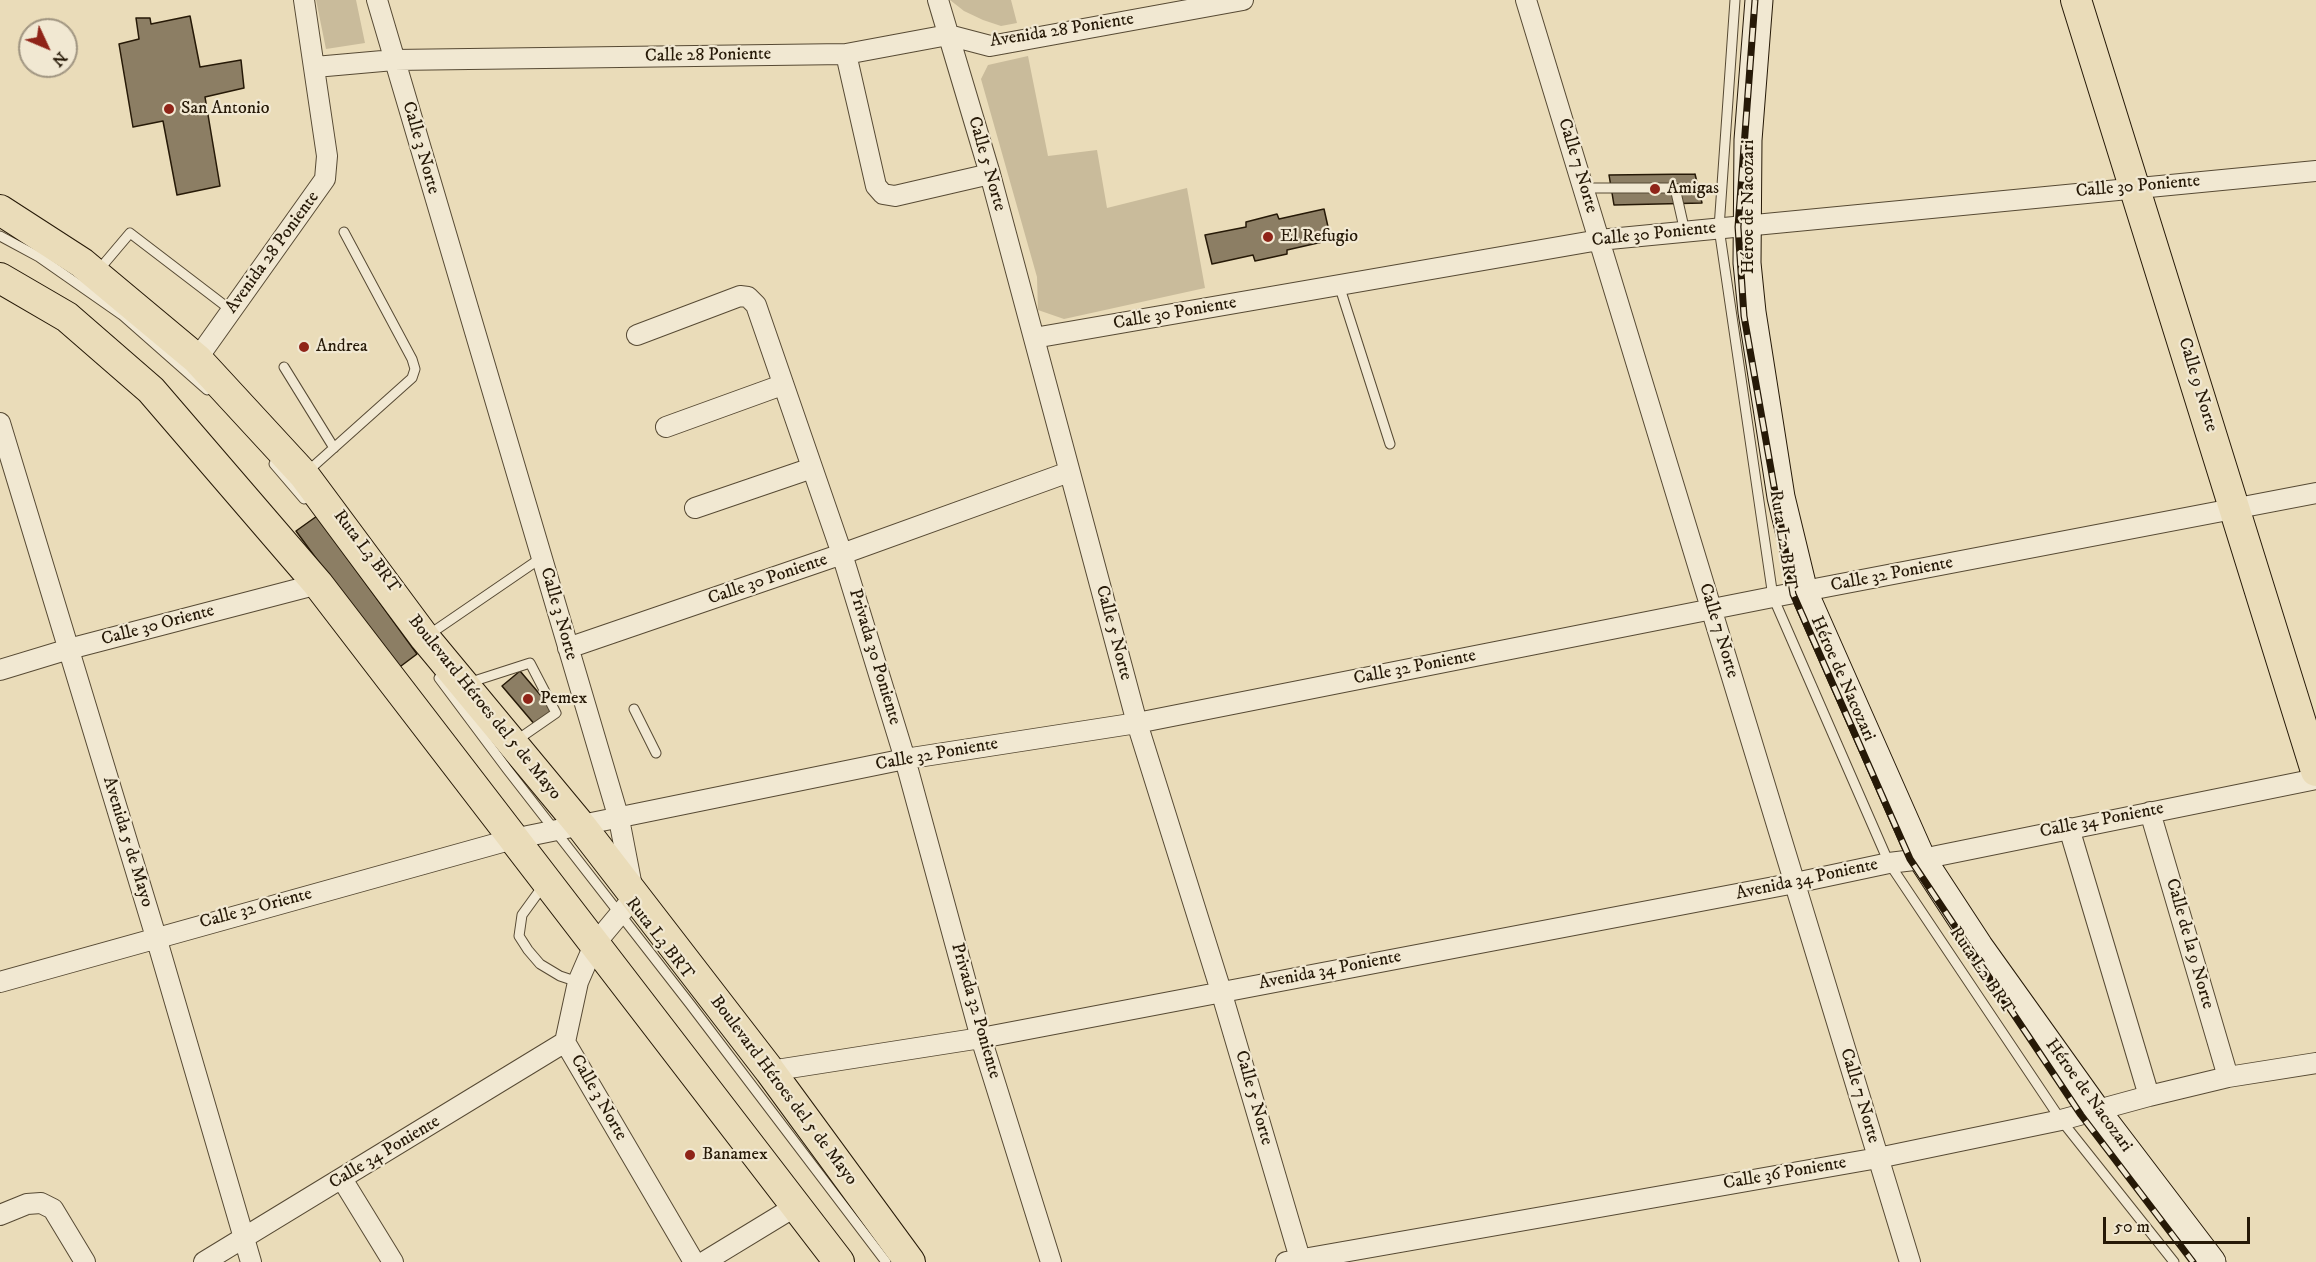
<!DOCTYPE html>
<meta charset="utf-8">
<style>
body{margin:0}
#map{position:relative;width:2316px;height:1262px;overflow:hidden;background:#eadcb9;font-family:"IM FELL DW Pica",serif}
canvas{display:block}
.north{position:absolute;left:18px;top:18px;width:60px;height:60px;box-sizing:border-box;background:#f1e8d2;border:2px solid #a09581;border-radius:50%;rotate:134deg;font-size:16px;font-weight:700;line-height:24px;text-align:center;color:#261907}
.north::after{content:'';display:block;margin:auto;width:21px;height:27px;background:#8f2418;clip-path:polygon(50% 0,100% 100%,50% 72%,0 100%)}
.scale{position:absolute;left:2103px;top:1217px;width:147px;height:27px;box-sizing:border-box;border:3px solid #261907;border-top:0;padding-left:8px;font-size:18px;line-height:21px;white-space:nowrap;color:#261907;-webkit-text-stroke:4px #f1e8d2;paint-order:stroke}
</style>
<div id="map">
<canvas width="2316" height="1262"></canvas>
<div class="north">N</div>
<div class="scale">50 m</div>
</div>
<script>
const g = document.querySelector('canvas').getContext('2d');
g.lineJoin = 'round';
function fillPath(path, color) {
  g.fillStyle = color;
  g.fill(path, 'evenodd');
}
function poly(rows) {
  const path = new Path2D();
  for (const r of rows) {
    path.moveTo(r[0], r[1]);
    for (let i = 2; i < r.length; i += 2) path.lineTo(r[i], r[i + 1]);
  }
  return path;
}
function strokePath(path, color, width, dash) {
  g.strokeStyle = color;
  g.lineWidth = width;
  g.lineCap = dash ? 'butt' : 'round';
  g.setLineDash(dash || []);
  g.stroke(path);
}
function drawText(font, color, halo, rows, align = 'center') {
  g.font = font + ' "IM FELL DW Pica",serif';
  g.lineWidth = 4.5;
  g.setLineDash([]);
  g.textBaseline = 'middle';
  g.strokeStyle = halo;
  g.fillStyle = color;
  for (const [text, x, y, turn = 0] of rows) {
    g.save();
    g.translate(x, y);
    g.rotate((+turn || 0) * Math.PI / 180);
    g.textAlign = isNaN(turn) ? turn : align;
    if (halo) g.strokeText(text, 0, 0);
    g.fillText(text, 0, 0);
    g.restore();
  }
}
fillPath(poly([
 [316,0,356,0,365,43,326,49],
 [950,0,1011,0,1017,23,1001,26,983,20,964,11],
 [1028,56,1048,156,1097,150,1107,208,1187,188,1205,288,1064,319,1038,310,1037,277,981,79,988,65]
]), '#c9bb9b');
const building = poly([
 [190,16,200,67,241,60,244,88,205,97,220,186,177,195,163,121,133,127,119,44,139,39,136,18,150,18,151,24,190,16],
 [1695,174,1702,203,1614,205,1609,175,1695,174],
 [1324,209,1331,240,1287,250,1287,254,1255,261,1253,255,1212,264,1205,235,1246,227,1246,222,1277,214,1279,219,1324,209],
 [317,516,417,654,397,669,296,531,317,516],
 [520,671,554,711,536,726,502,686,520,671]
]);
fillPath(building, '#8c7e64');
strokePath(building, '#261907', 1.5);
const lane = poly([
 [1735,0,1719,228,1773,597,1889,863,2061,1120,2174,1262],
 [1584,188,1675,188,1685,232],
 [0,236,39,257,122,315,207,390],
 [97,272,130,233,232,311],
 [1339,285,1390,444],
 [284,367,334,448],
 [274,464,304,499],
 [308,471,412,378,415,369,412,359,344,232],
 [427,636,541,558],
 [439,678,507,769,690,1004,886,1262],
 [468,683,530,663,556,713,517,740],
 [634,709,656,753],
 [543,886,522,915,519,936,528,950,540,964,560,976,578,982]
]);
const street = poly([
 [377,0,619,819,634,897,594,945,578,982,565,1042,694,1262],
 [938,0,990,174,1137,723,1221,991,1301,1262],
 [1526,0,1910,1262],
 [846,54,876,186,883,194,895,196,990,174],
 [315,67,394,60,846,54,948,35,990,46,1243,0],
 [637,335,740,296,748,297,756,305,842,554,905,759,981,1038,1051,1262],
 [1034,338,1599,240,2316,171],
 [197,359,325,179,327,156,304,0],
 [0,423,156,937,251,1262],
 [666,427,782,385],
 [695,508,812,468],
 [568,648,842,554,1069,472],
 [0,670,69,649,318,584],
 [2150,812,2228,1077],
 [2069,828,2149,1096],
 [0,982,513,839,905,759,1137,723,1773,597,2316,493],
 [770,1071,981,1038,1795,883,1889,863,1922,859,2316,779],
 [342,1179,393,1262],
 [0,1215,27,1204,41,1203,53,1209,85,1262],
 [204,1262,565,1042],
 [704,1262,796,1206],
 [1286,1262,1878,1158,2061,1120,2149,1096,2228,1077,2316,1063]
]);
const secondary = poly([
 [1759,0,1748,140,1747,263,1752,312,1781,497,1804,592,1922,859,1979,946,2097,1111,2212,1262]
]);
const primary = poly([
 [2076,0,2316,771],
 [0,210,82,263,197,359,304,475,425,638,581,826,770,1071,910,1262],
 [0,278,67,317,151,390,318,584,839,1262]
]);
strokePath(lane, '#574a34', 11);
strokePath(street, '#574a34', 22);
strokePath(secondary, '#261907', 29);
strokePath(primary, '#261907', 32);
strokePath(lane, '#f1e8d2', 9);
strokePath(street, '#f1e8d2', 20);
strokePath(secondary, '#f1e8d2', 27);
strokePath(primary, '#eadcb9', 30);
const rail = poly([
 [1755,0,1738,227,1744,316,1793,594,1910,859,2081,1115,2193,1262]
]);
strokePath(rail, '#261907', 7);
strokePath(rail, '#f1e8d2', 4.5, [14]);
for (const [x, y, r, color] of [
 [169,109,6,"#8f2418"],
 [1655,189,6,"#8f2418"],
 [1268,237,6,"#8f2418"],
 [304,347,6,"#8f2418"],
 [528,699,6,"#8f2418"],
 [690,1155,6,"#8f2418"]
]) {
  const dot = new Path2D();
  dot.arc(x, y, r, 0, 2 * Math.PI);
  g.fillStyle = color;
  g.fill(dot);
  strokePath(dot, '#f1e8d2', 2);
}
drawText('18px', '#261907', '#f1e8d2', [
 ["Avenida 28 Poniente",1062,31,-9],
 ["Calle 28 Poniente",708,56,-1],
 ["Calle 3 Norte",420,148,74],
 ["Calle 5 Norte",986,164,74],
 ["Calle 7 Norte",1577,166,73],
 ["Calle 30 Poniente",2138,187,-5],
 ["Héroe de Nacozari",1749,207,-90],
 ["Calle 30 Poniente",1654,235,-6],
 ["Avenida 28 Poniente",273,253,-54],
 ["Calle 30 Poniente",1175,314,-10],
 ["Calle 9 Norte",2197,385,73],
 ["Ruta L2 BRT",1782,540,81],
 ["Ruta L3 BRT",366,552,53],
 ["Calle 32 Poniente",1892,575,-11],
 ["Calle 30 Poniente",768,580,-19],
 ["Calle 3 Norte",558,614,74],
 ["Calle 30 Oriente",158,626,-15],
 ["Calle 7 Norte",1718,631,73],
 ["Calle 5 Norte",1113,633,75],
 ["Privada 30 Poniente",874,657,73],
 ["Calle 32 Poniente",1415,668,-11],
 ["Héroe de Nacozari",1842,679,66],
 ["Boulevard Héroes del 5 de Mayo",484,708,51],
 ["Calle 32 Poniente",937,755,-10],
 ["Calle 34 Poniente",2102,821,-11],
 ["Avenida 5 de Mayo",127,842,73],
 ["Avenida 34 Poniente",1807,880,-12],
 ["Calle 32 Oriente",256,909,-15],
 ["Ruta L3 BRT",659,939,52],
 ["Calle de la 9 Norte",2189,944,74],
 ["Avenida 34 Poniente",1330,971,-11],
 ["Ruta L2 BRT",1981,971,56],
 ["Privada 32 Poniente",975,1011,74],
 ["Boulevard Héroes del 5 de Mayo",783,1091,53],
 ["Calle 7 Norte",1859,1096,73],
 ["Héroe de Nacozari",2088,1096,54],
 ["Calle 3 Norte",598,1098,60],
 ["Calle 5 Norte",1253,1098,74],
 ["Calle 34 Poniente",385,1153,-31],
 ["Calle 36 Poniente",1785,1174,-10]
]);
drawText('18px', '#261907', '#f1e8d2', [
 ["San Antonio",181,109],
 ["Amigas",1667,189],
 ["El Refugio",1280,237],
 ["Andrea",316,347],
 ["Pemex",540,699],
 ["Banamex",702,1155]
], 'left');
</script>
